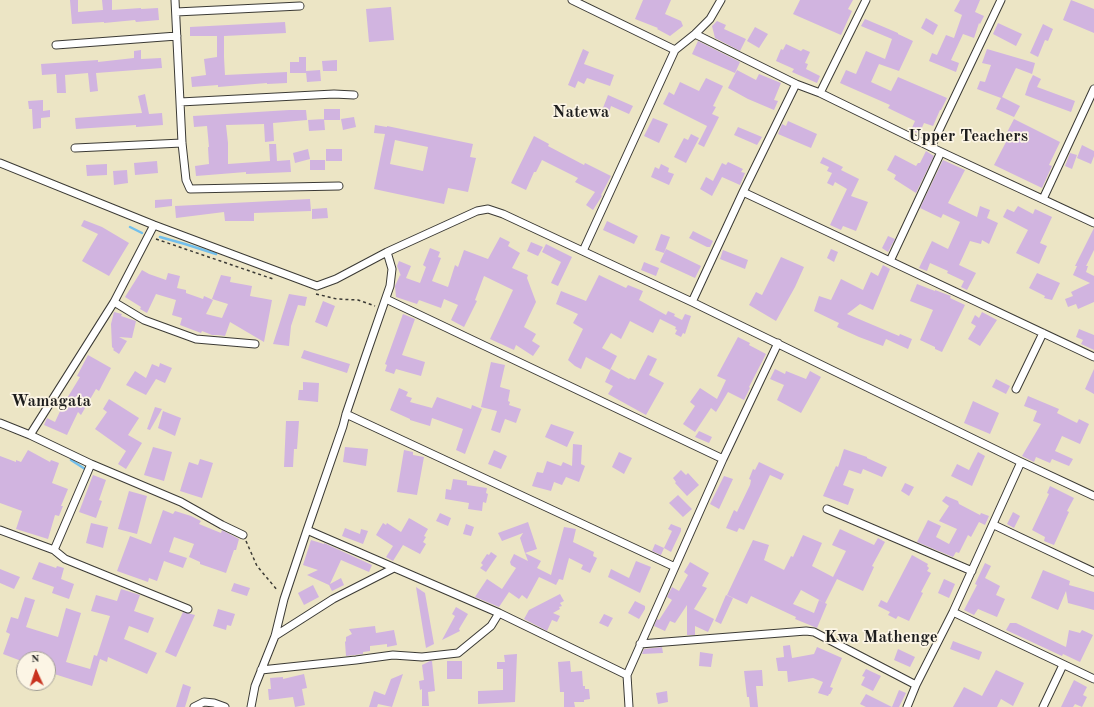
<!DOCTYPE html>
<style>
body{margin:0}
#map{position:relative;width:1094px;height:707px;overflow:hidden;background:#ece5c5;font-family:"Old Standard TT",serif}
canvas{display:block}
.north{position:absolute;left:16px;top:651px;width:40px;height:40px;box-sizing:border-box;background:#fcf5e5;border:1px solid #a29e95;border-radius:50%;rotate:357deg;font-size:11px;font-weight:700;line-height:16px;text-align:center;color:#1c1c1c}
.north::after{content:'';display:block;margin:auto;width:14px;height:18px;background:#c8321e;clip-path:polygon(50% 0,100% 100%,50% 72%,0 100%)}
</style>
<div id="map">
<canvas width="1094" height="707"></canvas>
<div class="north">N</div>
</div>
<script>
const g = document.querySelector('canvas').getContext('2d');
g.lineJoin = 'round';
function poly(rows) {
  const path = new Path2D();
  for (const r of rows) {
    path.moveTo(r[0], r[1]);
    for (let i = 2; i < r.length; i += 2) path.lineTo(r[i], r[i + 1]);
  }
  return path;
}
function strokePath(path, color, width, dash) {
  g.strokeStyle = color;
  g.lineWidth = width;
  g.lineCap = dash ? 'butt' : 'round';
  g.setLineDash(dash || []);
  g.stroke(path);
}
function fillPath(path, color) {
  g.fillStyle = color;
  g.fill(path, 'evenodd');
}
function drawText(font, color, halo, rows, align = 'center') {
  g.font = font + ' "Old Standard TT",serif';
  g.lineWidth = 3.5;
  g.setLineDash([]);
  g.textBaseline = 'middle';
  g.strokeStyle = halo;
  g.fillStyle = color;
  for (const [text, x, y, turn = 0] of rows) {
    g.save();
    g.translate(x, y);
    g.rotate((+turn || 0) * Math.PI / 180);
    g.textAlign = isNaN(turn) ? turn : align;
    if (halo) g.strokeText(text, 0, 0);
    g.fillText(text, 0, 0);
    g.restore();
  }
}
strokePath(poly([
 [130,227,142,233],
 [160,237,185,244,216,254],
 [71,460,85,469]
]), '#72bfec', 2.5);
fillPath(poly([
 [70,0,78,0,78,12,103,10,102,0,112,0,112,10,141,8,141,9,158,8,159,20,136,22,135,20,104,23,104,22,72,24],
 [643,0,671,0,665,14,681,21,683,26,670,36,657,29,658,28,635,19],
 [800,0,853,0,848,9,852,11,841,35,793,14],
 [960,0,980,0,975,12,984,16,980,24,979,23,974,38,963,34,951,60,959,63,956,72,929,61,932,53,937,55,946,35,954,38,962,15,954,11],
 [1071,0,1094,9,1094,33,1063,20],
 [391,7,394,40,369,42,366,9],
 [926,18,938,25,933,35,921,28],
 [865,19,898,33,898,34,913,41,899,71,879,64,871,82,891,91,898,77,947,98,941,110,940,110,933,126,924,123,919,134,911,130,915,121,888,108,890,105,840,83,846,70,856,74,866,51,885,59,892,39,861,26],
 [717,21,726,25,724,29,746,39,740,51,715,38,712,26],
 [285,22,286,33,224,36,224,57,225,75,287,72,287,83,267,84,267,83,218,87,218,85,192,87,191,77,206,75,204,59,217,57,217,36,190,36,190,27],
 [998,23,1022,34,1016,46,993,34],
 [1043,24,1053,29,1048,41,1045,40,1038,57,1030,53],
 [755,27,768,34,759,48,747,41],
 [698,41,740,62,735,73,692,54],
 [786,44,801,51,803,49,810,52,805,63,808,64,806,69,820,76,817,83,792,72,794,69,776,61,781,49,783,50],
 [583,49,589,52,584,64,614,75,610,86,587,78,584,84,578,81,575,88,568,85],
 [987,49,1035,63,1032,74,1016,68,1002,97,1020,106,1014,117,996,109,1001,98,977,89,980,81,985,82,991,65,982,63],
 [141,50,141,59,161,58,162,68,96,73,98,91,90,92,88,73,65,75,66,93,57,93,56,74,42,75,41,64,98,60,98,62,134,58,134,51],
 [299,57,306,57,306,71,320,70,321,81,307,82,306,72,306,73,290,73,290,62,299,62],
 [337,60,337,71,323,71,322,61],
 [737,70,756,80,759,74,781,83,774,100,778,101,774,110,748,99,728,88],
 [1033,75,1041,79,1037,87,1075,101,1071,112,1025,95,1029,83],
 [706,78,723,86,713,106,716,107,712,114,719,117,704,147,698,144,707,126,663,104,669,92,674,95,680,82,699,91],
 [145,94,149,114,162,113,163,125,136,127,136,125,76,129,75,118,142,113,138,96],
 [608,95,633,106,629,114,611,106,608,116,601,113],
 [43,100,43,111,50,110,50,117,41,118,41,128,33,129,32,109,29,109,28,101],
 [324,109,340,109,340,120,324,120],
 [289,110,306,110,307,120,273,123,274,141,265,142,264,124,226,125,228,143,228,164,270,161,269,144,276,144,277,161,290,160,291,172,246,174,246,172,196,176,195,166,209,164,208,147,209,147,207,126,194,127,193,116],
 [354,117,356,127,343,130,341,119],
 [653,118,668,124,659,143,644,136],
 [324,119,325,130,309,131,308,120],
 [1014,119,1060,142,1049,165,1052,166,1042,188,994,165,1006,142,1003,140],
 [788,121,817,134,811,148,778,134,782,124,786,126],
 [375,125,387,127,387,126,473,144,470,157,476,158,468,192,448,188,444,204,374,189,385,134,374,133],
 [395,140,428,147,423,171,390,164],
 [738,127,762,137,757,145,734,135],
 [691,134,699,138,686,163,674,157,684,138,688,140],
 [534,136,549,144,548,146,584,165,585,163,611,176,601,195,602,196,593,210,586,205,595,192,575,182,578,178,542,160,536,172,534,172,526,190,511,183],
 [1082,145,1094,151,1094,156,1091,164,1077,158],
 [308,149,310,159,295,163,293,153],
 [326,149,342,149,342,161,326,161],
 [926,151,934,156,916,193,894,179,896,175,887,170,895,155,916,166,918,163,920,163],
 [1070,153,1077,155,1072,169,1065,166],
 [823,157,843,167,841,170,859,179,851,196,868,202,856,231,843,226,841,230,830,225,847,189,835,182,833,186,827,183,832,173,827,171,829,167,820,163],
 [310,160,325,160,325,170,310,170],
 [943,160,965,170,948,203,977,217,980,206,990,210,987,218,998,223,989,244,982,240,981,244,970,241,959,265,976,273,967,290,961,287,964,281,947,273,948,271,930,263,927,271,919,268,932,241,948,249,960,222,943,214,941,218,920,208],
 [157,161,158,173,135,175,134,163],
 [728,162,743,169,741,172,745,173,740,185,722,177,712,196,700,189,706,177,713,181,722,163,726,165],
 [107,164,107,175,87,176,86,165],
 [661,164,669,168,668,172,674,174,669,185,651,177,655,167,659,169],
 [127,170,128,183,114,185,113,171],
 [172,199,172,206,155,208,155,200],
 [310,199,311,211,254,213,254,221,225,221,224,212,176,218,175,206],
 [1018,206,1033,214,1035,209,1052,217,1040,243,1047,246,1039,264,1016,253,1028,230,1003,217,1007,209,1014,212],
 [327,208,328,218,312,219,312,209],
 [84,220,102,227,129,243,109,276,82,261,98,234,81,226],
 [607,221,638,236,634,244,603,230],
 [1094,228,1094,250,1086,266,1088,266,1086,272,1094,276,1094,302,1078,309,1076,304,1068,307,1065,299,1073,296,1071,292,1090,283,1073,275,1077,266,1075,266],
 [693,231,713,241,710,247,707,247,689,238],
 [661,234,670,237,664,253,655,250],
 [888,236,895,239,888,252,882,248],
 [500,237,510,242,508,246,520,253,512,268,528,275,527,278,536,302,524,327,536,334,532,341,540,346,533,356,516,345,514,350,490,339,513,290,484,276,475,300,477,301,464,327,451,320,458,305,444,299,441,308,419,300,417,304,396,297,395,286,400,275,401,276,397,266,399,261,411,266,406,278,420,283,426,267,423,265,430,248,440,252,438,257,441,258,432,281,448,287,455,265,458,267,464,250,488,259],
 [531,242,543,247,538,256,527,251],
 [546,244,572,257,558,286,551,283,561,262,542,252],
 [666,249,701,266,695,278,660,262],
 [831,249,838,252,834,262,827,258],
 [723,250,748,260,745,269,720,259],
 [781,257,804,267,795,287,776,321,749,305,756,292,762,295],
 [644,262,659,268,656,276,641,270],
 [883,265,890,269,873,310,860,304,847,314,899,336,900,334,912,339,908,349,886,339,883,346,859,337,837,327,839,323,814,311,819,296,831,300,841,279,863,290,871,272,878,276],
 [142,270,149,274,166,280,168,273,180,276,177,288,186,290,186,293,203,299,204,296,213,300,206,314,222,318,228,304,212,299,221,275,231,277,230,282,252,286,250,296,272,300,264,342,230,322,225,336,218,335,212,335,202,331,201,333,180,325,182,318,172,315,176,300,156,294,147,313,140,309,141,307,125,297],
 [1037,273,1060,283,1052,300,1044,298,1045,296,1029,288],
 [599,275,626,288,628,285,643,291,639,300,666,315,668,311,675,314,674,316,682,320,685,314,691,316,685,334,683,333,681,337,675,334,677,330,675,329,676,327,660,319,653,333,630,321,621,339,611,333,602,348,617,356,610,370,586,357,581,369,575,366,568,360,583,329,573,323,578,314,556,304,561,291,586,301],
 [917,284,935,291,935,290,951,296,950,298,965,305,942,352,935,349,935,347,920,340,933,310,910,301],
 [289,294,307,297,305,306,298,305,291,326,289,346,273,344],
 [323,301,335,306,327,327,315,322],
 [114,312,122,314,121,316,136,321,132,338,119,337,127,341,119,354,113,350,114,349,112,347,111,324],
 [982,312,997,320,980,346,968,339,976,326,971,323,975,315,979,318],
 [403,314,415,319,402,355,425,362,421,376,396,369,394,374,385,371,387,365,385,364],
 [1079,329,1094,335,1094,350,1081,344,1083,340,1076,337],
 [738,337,750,343,749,345,766,354,749,387,750,388,744,400,728,392,716,412,711,408,695,432,683,424,695,406,690,402,700,388,717,399,726,380,717,376],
 [304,350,350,364,347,373,301,358],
 [88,355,111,368,99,391,96,389,81,415,78,412,67,435,44,425,47,418,55,422,62,407,58,404,62,397,66,400,80,377,77,376],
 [648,355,657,359,649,375,664,383,646,415,608,394,613,386,605,382,611,369,629,379,630,378,635,380],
 [491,362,505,365,500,387,510,390,508,401,510,402,509,405,521,409,516,423,505,419,500,433,491,430,497,411,481,407],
 [160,363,172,368,165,383,156,379,146,395,126,385,135,371,146,378,152,364,159,367],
 [775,369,785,374,786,371,806,379,810,371,821,377,801,413,777,400,784,385,770,379],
 [1094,369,1094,394,1085,389],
 [996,379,1010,386,1006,394,992,387],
 [303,382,319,383,318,402,298,400,299,390,303,390],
 [399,388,408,392,406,396,412,398,410,402,432,408,437,397,471,409,472,405,482,409,465,454,456,450,463,429,432,418,430,426,410,420,410,419,390,410],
 [1028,396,1059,409,1057,413,1077,423,1079,419,1089,424,1080,444,1062,436,1055,451,1073,459,1069,466,1052,459,1050,463,1036,457,1034,462,1022,456,1041,424,1033,421,1037,411,1024,406],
 [109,399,139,418,128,435,142,443,126,469,118,464,126,451,95,429,107,412,103,409],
 [973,401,999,413,990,434,964,423],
 [155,407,162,409,150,430,147,429],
 [163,411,181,418,175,436,158,428],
 [286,421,299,421,297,449,294,449,293,467,284,467],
 [551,424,574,432,567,447,545,437],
 [699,431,712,437,709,443,695,437],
 [573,444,582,445,581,464,585,466,579,482,566,477,562,485,554,482,551,491,532,486,537,472,543,473,547,461,561,466,563,462,572,466],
 [153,447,172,452,164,481,144,475],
 [345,447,368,449,366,466,343,462],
 [844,449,867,457,867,458,887,467,882,477,863,469,861,474,849,470,843,485,854,489,848,505,823,496,836,466,838,467],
 [28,450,50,462,51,460,59,463,52,483,68,489,61,506,63,506,59,516,55,515,48,539,16,529,22,511,0,503,0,456,16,462,16,460,21,462],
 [404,450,413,452,413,455,424,457,417,495,397,492],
 [494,450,507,456,501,469,488,464],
 [619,452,632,458,624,474,612,467],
 [978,452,985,456,972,486,951,476,957,464,969,470],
 [200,459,213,463,202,498,180,491,189,462,198,465],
 [759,462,784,474,781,480,770,475,744,530,739,528,737,532,726,528,734,510,737,512,750,485,751,480,749,479,753,469,755,470],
 [681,470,686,475,688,473,699,485,687,496,675,483,676,482,673,478],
 [93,475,106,480,99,500,102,501,96,518,79,512],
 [724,476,733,479,719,509,710,504],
 [453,479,467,481,467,485,487,488,486,493,488,494,486,503,483,502,482,511,468,509,469,503,445,499,446,489,451,490],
 [905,483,914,487,909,496,901,491],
 [1050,486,1074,498,1067,511,1069,512,1054,545,1044,541,1045,537,1032,530,1049,494,1047,493],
 [129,491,147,496,137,534,118,529],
 [678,495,692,509,683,517,669,503],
 [946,496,958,501,959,504,980,515,981,513,989,516,985,525,979,522,971,537,968,535,959,553,956,552,953,557,917,542,928,520,941,526,936,537,949,544,957,529,939,521,949,506,942,501],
 [163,510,173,514,175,511,191,516,201,521,199,524,221,533,222,530,239,539,236,550,234,550,226,573,200,564,200,562,189,557,194,544,174,537,169,552,187,558,183,568,164,561,157,581,149,578,148,582,117,571,130,536,151,544],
 [1013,512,1020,516,1014,528,1007,524],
 [440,513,451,518,448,526,436,521],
 [409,518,428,529,424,536,426,537,423,542,426,544,420,554,403,545,393,561,386,557,393,546,376,535,383,523,386,525,387,523,401,532],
 [528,522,537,549,525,553,520,538,523,533,502,541,498,533],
 [91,523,108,527,103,548,86,543],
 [466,524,474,527,471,536,463,534],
 [671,524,681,528,681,531,671,552,664,548,661,555,652,551,655,544,664,548,672,531,668,529],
 [564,527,576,529,573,542,594,552,593,556,597,558,590,573,581,569,583,565,569,558,563,580,559,579,556,585,539,577,527,599,522,595,519,599,509,592,499,607,475,597,487,579,502,589,516,568,511,565,510,562,514,554,528,561,525,553,541,561,537,568,551,575],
 [345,528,360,534,361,529,368,531,363,544,342,536],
 [840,529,874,545,878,538,885,542,872,566,874,567,863,591,837,579,825,603,801,590,793,604,814,613,819,600,827,604,817,628,795,619,796,617,751,596,747,604,727,595,753,540,769,545,764,560,784,570,791,556,793,557,803,535,822,543,812,566,833,577,846,551,832,545],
 [311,540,324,544,324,543,372,565,369,572,341,560,330,584,341,578,344,585,332,591,329,585,307,575,318,570,303,565],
 [491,552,497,556,486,572,480,568,483,565,481,563,487,554,489,555],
 [912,555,928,564,927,566,929,568,927,571,931,573,921,592,923,593,909,621,898,616,896,619,888,615,890,612,878,606,881,600,887,603],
 [636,561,651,567,640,593,608,577,611,569,629,578],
 [39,562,56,568,57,566,64,568,61,579,74,584,69,599,52,593,54,587,32,579],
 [690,562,709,573,702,586,707,588,694,609,714,619,708,632,695,626,695,635,687,635,687,605,675,623,670,621,665,631,654,626,657,619,659,620,672,600,667,597,672,587,679,591,688,575,684,572],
 [985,563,991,566,985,578,1000,586,996,595,1005,599,997,617,978,609,974,615,964,610,977,585,975,584],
 [0,569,20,577,14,589,0,583],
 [1043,570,1070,581,1069,585,1094,592,1094,610,1068,603,1066,591,1058,610,1031,598],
 [944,579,955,584,949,598,938,593],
 [234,583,250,588,247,596,231,591],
 [313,585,319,597,304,605,298,593],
 [416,587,425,593,434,644,426,648],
 [121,589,140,595,134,611,154,618,148,633,129,626,124,639,157,653,147,674,108,657,107,662,100,659,92,686,48,672,48,659,24,659,24,662,3,654,10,634,6,632,11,617,18,619,25,597,35,600,26,627,58,637,66,608,81,613,66,662,90,669,94,655,97,656,110,616,91,611,96,595,117,601],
 [560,594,564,601,560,603,562,606,559,607,560,609,553,613,560,616,557,622,552,620,547,631,524,619,529,610],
 [726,595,733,598,721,624,715,621],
 [635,601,645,606,645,609,639,619,628,613],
 [456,607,468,614,459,629,460,631,442,640,455,616,452,614],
 [218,609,235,614,231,626,227,625,226,630,213,626],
 [183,612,195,615,176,657,165,652],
 [604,614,613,618,608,627,599,623],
 [1010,623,1016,623,1066,647,1069,630,1080,633,1082,630,1093,635,1080,662,1063,654,1062,656,1006,630],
 [375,626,376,633,394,630,397,645,387,647,387,644,370,646,370,651,363,652,363,654,346,656,345,642,346,641,346,637,352,634,349,629],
 [953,641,982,652,979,660,950,649],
 [790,645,792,658,814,654,817,647,842,658,830,687,833,688,830,694,829,694,828,696,818,693,823,682,813,678,788,682,787,671,778,671,776,658,784,657,783,646],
 [662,647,663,653,642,654,644,649],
 [898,649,915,657,910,667,894,660],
 [700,652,713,654,711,667,699,666],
 [517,654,515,702,478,704,478,691,503,690,503,669,497,669,497,662,505,662,504,655],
 [430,661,432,661,435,691,428,692,429,706,422,706,422,689,420,690,419,681,424,680,422,665],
 [447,661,462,661,462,679,447,679],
 [570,661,571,672,582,671,583,686,585,686,585,689,589,689,590,699,584,700,584,702,574,702,575,707,564,707,564,692,560,692,558,662],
 [866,669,881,676,873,691,861,685,865,677,862,676],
 [762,670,763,686,756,686,758,707,750,707,749,697,747,697,744,671],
 [996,670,1024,683,1013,706,1001,699,997,707,953,707,964,687,982,696],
 [304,674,307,688,302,689,305,705,295,707,293,697,269,700,268,689,271,689,270,678,283,677,283,679],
 [403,674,392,707,378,704,377,707,369,707,374,691,385,695,391,679],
 [1074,680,1087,687,1083,695,1087,697,1082,707,1075,704,1073,707,1061,707],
 [183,684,191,687,185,707,176,707],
 [899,690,906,693,899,707,892,707],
 [667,691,668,702,658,704,656,693],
 [866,694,892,707,866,707,860,704]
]), '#d1b4e0');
const minor = poly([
 [175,0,182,143,186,180,190,189,339,186],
 [572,0,675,50],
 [176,12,300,6],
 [695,34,796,84],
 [56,45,177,36],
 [820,93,941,152,1094,223],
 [180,102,334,94,354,95],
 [931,147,1001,0],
 [75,148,182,143],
 [0,163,154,225,317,286,336,279,387,252,477,211,488,209,503,214,692,302,1021,462,1094,496],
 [743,192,1094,357],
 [1043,199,1094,89],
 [583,251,675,50,695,34,710,19,721,0],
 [890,261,941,152],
 [386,299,723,459],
 [114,302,144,320,196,339,255,344],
 [692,302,743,192,796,84,820,93,866,0],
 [1016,389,1043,333],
 [346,414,675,567],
 [0,423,30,435,91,464,181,502,222,525,243,535],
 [30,435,114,302,154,225],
 [91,464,54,550,65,559,188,609],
 [827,509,972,571],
 [994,525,1094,572],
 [0,530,54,550],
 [307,530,499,613,627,675],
 [953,612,1094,679],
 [275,636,333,599,394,568],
 [640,644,806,631,814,632,916,685],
 [261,670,356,660,393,655,422,657,458,653,491,626,499,613],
 [194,707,204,702,214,703,225,707],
 [251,707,255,686,275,636,284,599,307,530,343,426,346,414,365,358,390,286,392,269,387,252],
 [629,707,627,675,723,459,778,343],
 [907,707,916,685,953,612,1021,462],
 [1043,707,1063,665]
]);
strokePath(minor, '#3b3a35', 9);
strokePath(poly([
 [156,239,273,279],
 [316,294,337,299,358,300,375,306],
 [246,541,257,566,278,591]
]), '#3b3a35', 1.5, [3, 3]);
strokePath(minor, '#fff', 7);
drawText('bold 17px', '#1c1c1c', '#fcf5e5', [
 ["Natewa",581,113],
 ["Upper Teachers",968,137],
 ["Wamagata",51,402],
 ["Kwa Mathenge",881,638]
]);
</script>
